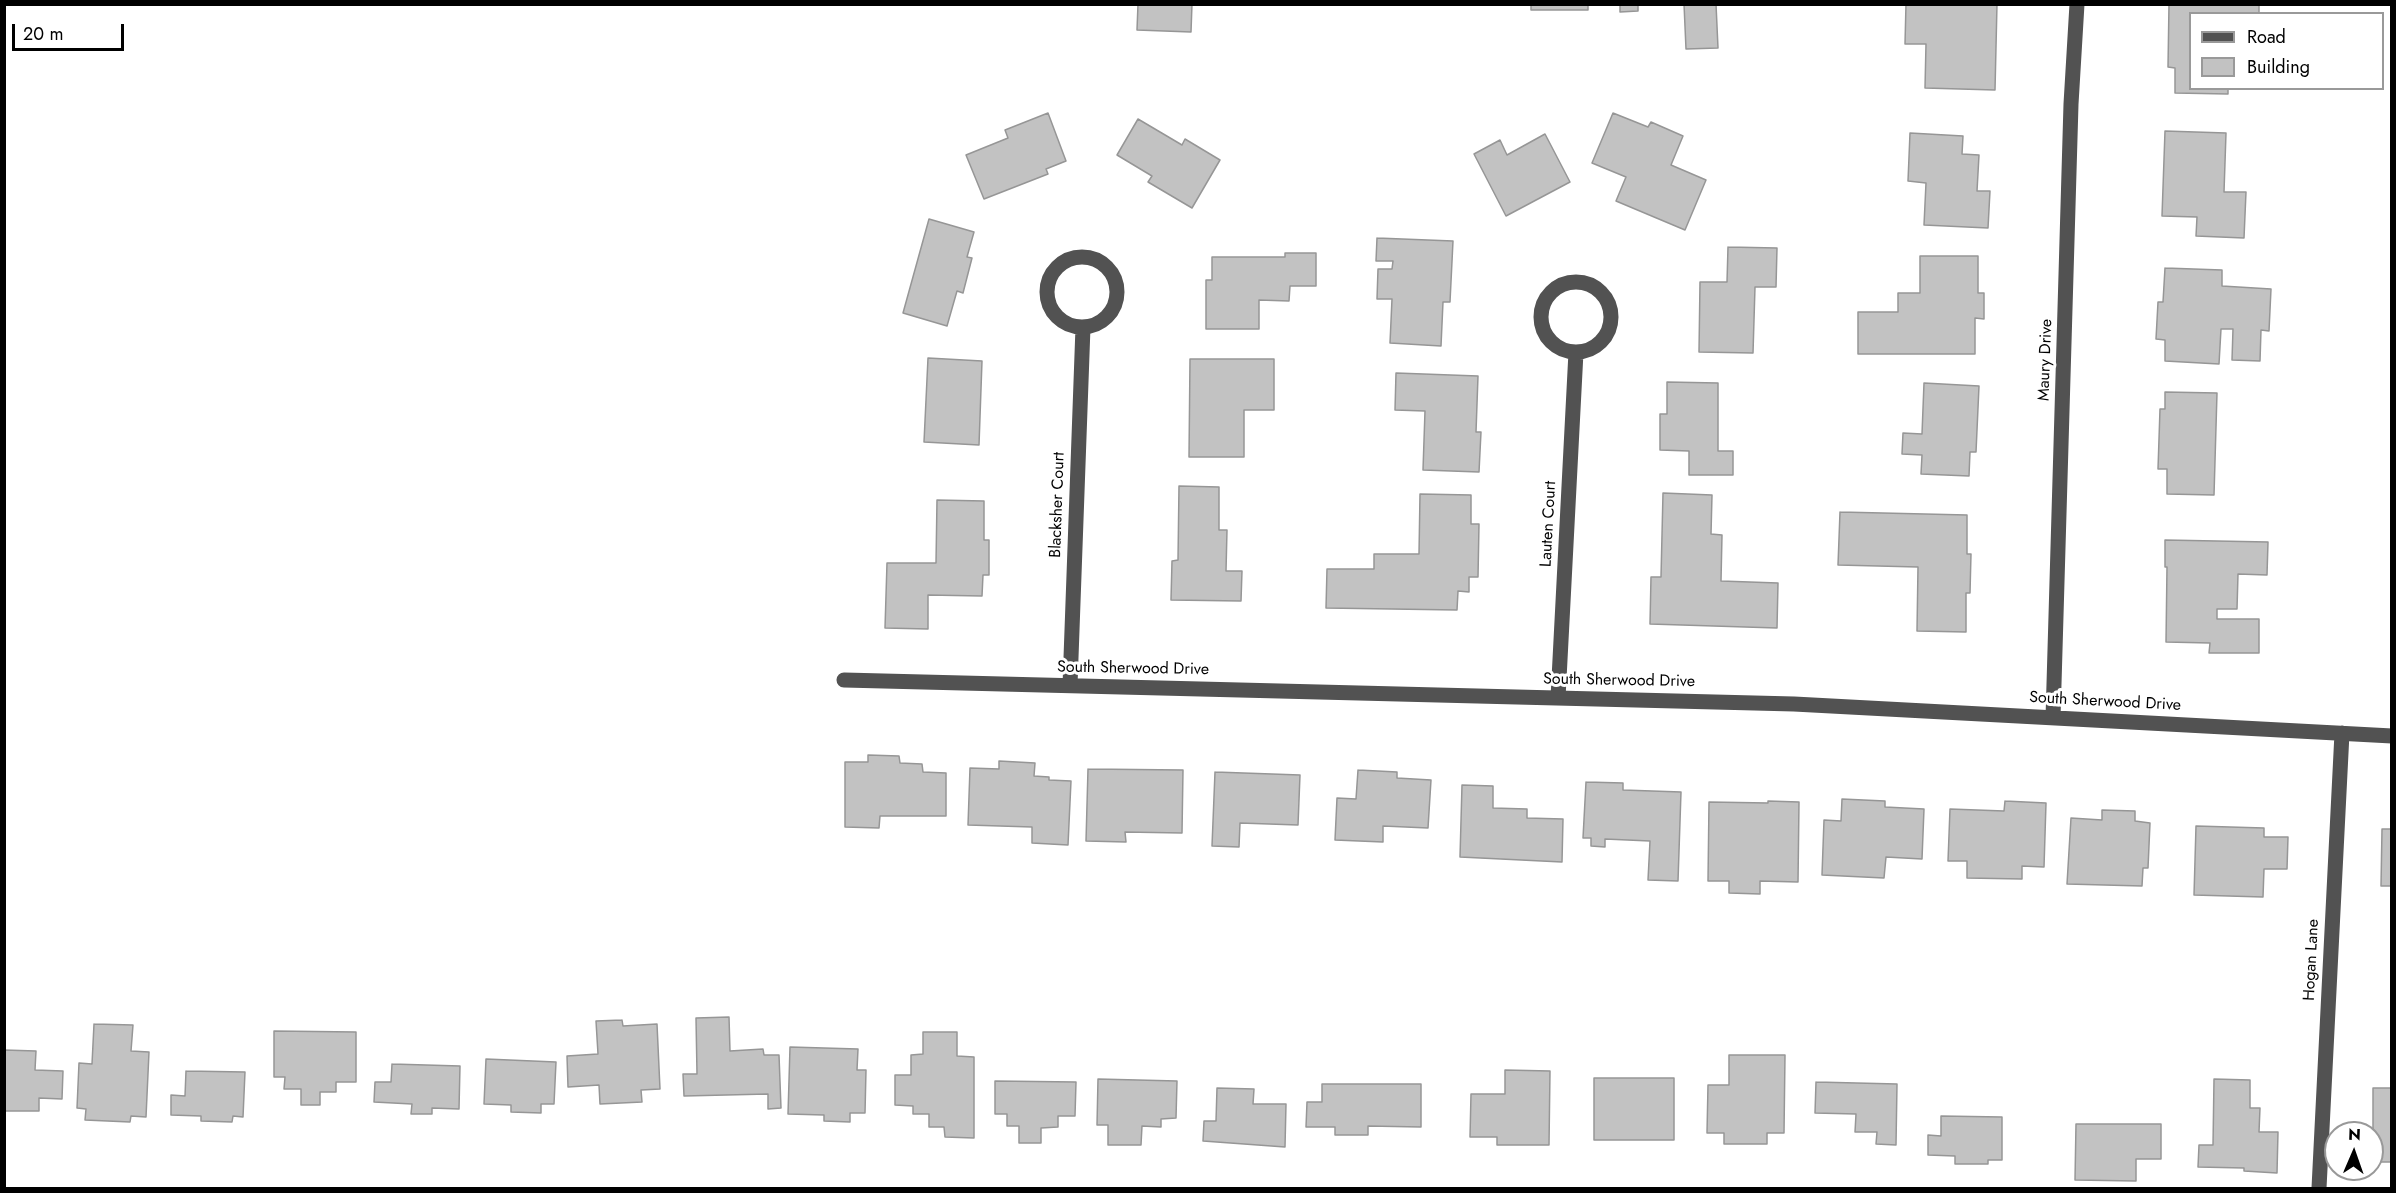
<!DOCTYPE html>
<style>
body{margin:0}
#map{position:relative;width:2396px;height:1193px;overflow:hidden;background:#fff;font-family:Jost,sans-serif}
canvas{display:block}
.frame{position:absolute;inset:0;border:6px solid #000;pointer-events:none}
.legend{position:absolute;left:2189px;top:12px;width:195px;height:78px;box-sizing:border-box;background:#fff;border:2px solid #999;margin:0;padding:8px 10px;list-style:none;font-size:18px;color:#000}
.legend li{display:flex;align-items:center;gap:12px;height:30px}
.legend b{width:30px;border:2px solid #999}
.north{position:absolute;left:2324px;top:1121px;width:60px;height:60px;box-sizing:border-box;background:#fff;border:2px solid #999;border-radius:50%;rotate:2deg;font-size:16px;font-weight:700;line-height:24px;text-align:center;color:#000}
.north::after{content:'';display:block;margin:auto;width:21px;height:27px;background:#000;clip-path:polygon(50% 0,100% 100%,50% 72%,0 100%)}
.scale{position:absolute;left:12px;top:24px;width:112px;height:27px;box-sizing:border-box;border:3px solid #000;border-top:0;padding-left:8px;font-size:18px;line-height:21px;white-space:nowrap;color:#000;-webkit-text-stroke:4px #fff;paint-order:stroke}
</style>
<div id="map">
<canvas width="2396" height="1193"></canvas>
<div class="frame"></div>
<ul class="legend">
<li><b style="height:8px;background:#525252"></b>Road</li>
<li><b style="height:16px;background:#c2c2c2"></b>Building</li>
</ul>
<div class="north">N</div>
<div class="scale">20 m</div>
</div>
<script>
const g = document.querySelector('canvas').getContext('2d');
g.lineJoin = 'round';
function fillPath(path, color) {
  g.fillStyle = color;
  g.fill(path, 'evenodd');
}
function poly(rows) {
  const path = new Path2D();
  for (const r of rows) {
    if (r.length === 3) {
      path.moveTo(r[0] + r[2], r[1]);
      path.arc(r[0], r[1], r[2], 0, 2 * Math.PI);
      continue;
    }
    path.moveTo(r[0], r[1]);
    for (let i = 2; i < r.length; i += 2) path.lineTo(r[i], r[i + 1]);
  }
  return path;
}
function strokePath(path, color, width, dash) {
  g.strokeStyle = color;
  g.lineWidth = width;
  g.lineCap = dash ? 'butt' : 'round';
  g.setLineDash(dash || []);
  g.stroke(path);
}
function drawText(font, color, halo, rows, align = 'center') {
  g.font = font + ' Jost,sans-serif';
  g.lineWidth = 6;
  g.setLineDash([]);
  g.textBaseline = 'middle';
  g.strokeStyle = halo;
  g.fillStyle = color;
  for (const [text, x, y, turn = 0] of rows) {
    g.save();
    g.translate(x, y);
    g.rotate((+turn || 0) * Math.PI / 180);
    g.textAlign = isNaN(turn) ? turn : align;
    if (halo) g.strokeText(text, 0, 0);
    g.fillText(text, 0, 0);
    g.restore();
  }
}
const building = poly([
 [1138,4,1192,4,1191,32,1137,30,1138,4],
 [1531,4,1588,4,1588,10,1531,10,1531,4],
 [1620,4,1638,4,1638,11,1620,12,1620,4],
 [1684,4,1716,4,1718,48,1686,49,1684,4],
 [1906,4,1997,4,1995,90,1925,88,1926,44,1905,44,1906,4],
 [2169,4,2259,4,2259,14,2190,14,2190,88,2228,88,2228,94,2175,93,2175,68,2168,67,2169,4],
 [1048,113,1066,161,1046,169,1048,174,984,199,966,155,1008,138,1005,130,1048,113],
 [1613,113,1648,127,1651,122,1683,136,1671,165,1706,180,1685,230,1616,201,1626,177,1592,163,1613,113],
 [1138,119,1182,145,1185,139,1220,160,1192,208,1148,182,1152,176,1117,155,1138,119],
 [2165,131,2226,133,2224,192,2246,192,2244,238,2196,236,2197,217,2162,216,2165,131],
 [1910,133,1963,136,1962,154,1979,155,1977,191,1990,191,1988,228,1924,225,1926,183,1908,181,1910,133],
 [1545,134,1570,182,1506,216,1474,154,1500,140,1507,155,1545,134],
 [929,219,974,232,967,257,972,258,963,293,957,291,947,326,903,313,929,219],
 [1377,238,1453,241,1450,302,1443,302,1441,346,1390,343,1392,299,1377,299,1378,269,1392,269,1393,261,1376,261,1377,238],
 [1728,247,1777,248,1776,287,1755,287,1753,353,1699,352,1700,282,1727,282,1728,247],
 [1285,253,1316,253,1316,286,1290,286,1289,301,1259,300,1259,329,1206,329,1206,280,1212,280,1212,257,1285,257,1285,253],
 [1920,256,1978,256,1978,293,1984,293,1984,319,1975,318,1975,354,1858,354,1858,312,1898,312,1898,293,1920,293,1920,256],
 [2165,268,2222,270,2222,286,2271,289,2269,331,2261,330,2260,361,2232,360,2233,329,2221,329,2219,364,2165,361,2165,340,2156,339,2158,302,2163,302,2165,268],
 [928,358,982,361,979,445,924,442,928,358],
 [1190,359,1274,359,1274,410,1244,410,1244,457,1189,457,1190,359],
 [1396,373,1478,376,1476,432,1481,432,1479,472,1423,470,1425,411,1395,410,1396,373],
 [1667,382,1718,383,1718,451,1733,451,1733,475,1689,475,1689,451,1660,450,1660,414,1667,414,1667,382],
 [1924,383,1979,386,1976,452,1970,452,1969,476,1921,474,1922,455,1902,454,1903,433,1922,434,1924,383],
 [2165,392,2217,393,2214,495,2167,494,2167,469,2158,469,2160,409,2165,409,2165,392],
 [1179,486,1219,487,1219,530,1227,530,1226,571,1242,571,1241,601,1171,600,1172,561,1178,560,1179,486],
 [1663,493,1712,495,1711,534,1722,535,1721,581,1778,583,1777,628,1650,624,1651,577,1661,577,1663,493],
 [1420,494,1471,495,1471,524,1479,524,1478,577,1469,577,1469,592,1458,591,1457,610,1326,608,1327,569,1374,569,1374,554,1419,554,1420,494],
 [937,500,984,501,984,540,989,540,989,575,983,575,982,596,928,595,928,629,885,628,887,563,936,563,937,500],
 [1840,512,1967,515,1967,554,1971,554,1970,593,1966,593,1966,632,1917,631,1918,567,1838,565,1840,512],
 [2165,540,2268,542,2267,575,2238,574,2237,609,2217,609,2217,619,2259,619,2259,653,2209,653,2210,643,2166,642,2167,567,2165,567,2165,540],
 [868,755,899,756,900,763,922,764,923,772,946,773,946,816,880,816,879,828,845,827,845,762,868,762,868,755],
 [999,761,1035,763,1034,776,1049,777,1049,780,1071,781,1068,845,1032,843,1032,827,968,825,970,768,999,769,999,761],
 [1088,769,1183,770,1182,833,1125,832,1126,842,1086,841,1088,769],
 [1358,770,1397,772,1397,778,1431,780,1428,828,1383,826,1383,842,1335,840,1337,798,1356,799,1358,770],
 [1215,772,1300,775,1298,825,1240,823,1239,847,1212,846,1215,772],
 [1586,782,1623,783,1623,790,1681,792,1678,881,1648,880,1650,841,1605,839,1605,847,1591,846,1591,838,1583,838,1586,782],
 [1462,785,1493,786,1493,808,1527,809,1527,818,1563,819,1562,862,1460,857,1462,785],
 [1842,799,1885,801,1885,807,1924,809,1922,859,1886,857,1884,878,1822,875,1824,820,1841,821,1842,799],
 [1768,801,1799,802,1798,882,1760,881,1760,894,1729,893,1729,881,1708,881,1709,802,1768,803,1768,801],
 [2005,801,2046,803,2044,867,2022,866,2022,879,1967,878,1967,861,1948,861,1950,809,2004,811,2005,801],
 [2102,810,2135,811,2135,821,2150,823,2148,868,2143,868,2142,886,2067,884,2071,818,2102,820,2102,810],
 [2196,826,2264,828,2264,837,2288,837,2287,869,2264,869,2263,897,2194,895,2196,826],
 [2382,829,2392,829,2392,886,2381,886,2382,829],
 [729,1017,730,1051,763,1049,764,1055,779,1055,781,1108,768,1109,768,1094,684,1096,683,1074,697,1074,696,1018,729,1017],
 [622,1020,623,1026,657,1024,660,1089,641,1090,642,1102,600,1104,599,1085,568,1087,567,1056,598,1054,596,1021,622,1020],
 [94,1024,133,1025,131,1051,149,1052,146,1117,131,1116,130,1122,85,1120,86,1109,77,1108,79,1063,92,1064,94,1024],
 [274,1031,356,1032,356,1082,336,1082,336,1092,320,1092,320,1105,301,1105,301,1089,284,1089,285,1077,274,1077,274,1031],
 [923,1032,957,1032,957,1056,974,1057,974,1138,945,1137,944,1127,929,1127,929,1114,913,1114,913,1106,895,1105,895,1075,911,1075,911,1055,923,1054,923,1032],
 [790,1047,858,1049,857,1070,866,1070,865,1113,850,1113,850,1122,824,1121,824,1115,788,1114,790,1047],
 [4,1050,36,1051,35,1070,63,1071,62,1099,39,1098,39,1111,4,1111,4,1050],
 [1729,1055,1785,1055,1784,1133,1767,1133,1767,1144,1724,1144,1724,1133,1707,1133,1708,1085,1729,1085,1729,1055],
 [486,1059,556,1062,554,1104,541,1104,541,1113,511,1112,511,1105,484,1104,486,1059],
 [392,1064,460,1066,459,1109,432,1108,432,1114,411,1114,412,1104,374,1102,375,1082,391,1082,392,1064],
 [1505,1070,1550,1071,1549,1145,1497,1145,1497,1137,1470,1137,1471,1094,1505,1094,1505,1070],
 [186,1071,245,1072,243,1117,233,1116,232,1122,201,1121,201,1116,171,1115,171,1095,185,1096,186,1071],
 [1594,1078,1674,1078,1674,1140,1594,1140,1594,1078],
 [1098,1079,1177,1081,1176,1118,1161,1119,1161,1127,1142,1126,1141,1145,1108,1145,1108,1125,1097,1125,1098,1079],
 [2214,1079,2250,1080,2250,1108,2260,1108,2259,1132,2278,1132,2277,1173,2244,1171,2244,1168,2198,1167,2199,1145,2213,1145,2214,1079],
 [995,1081,1076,1082,1075,1116,1058,1116,1058,1127,1041,1128,1041,1143,1019,1143,1019,1126,1007,1126,1007,1114,995,1114,995,1081],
 [1816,1082,1897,1084,1896,1145,1876,1144,1877,1132,1855,1132,1856,1114,1815,1113,1816,1082],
 [1322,1084,1421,1084,1421,1127,1368,1126,1368,1135,1335,1135,1335,1127,1306,1127,1307,1102,1322,1102,1322,1084],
 [1217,1088,1254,1089,1253,1104,1286,1104,1285,1147,1203,1141,1204,1121,1216,1121,1217,1088],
 [2373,1088,2392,1088,2392,1162,2380,1162,2380,1149,2373,1148,2373,1088],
 [1941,1116,2002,1117,2002,1160,1988,1160,1988,1164,1955,1164,1955,1156,1928,1155,1928,1135,1941,1136,1941,1116],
 [2076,1124,2161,1124,2161,1159,2136,1159,2136,1181,2075,1180,2076,1124]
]);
fillPath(building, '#c2c2c2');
strokePath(building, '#969696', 1.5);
strokePath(poly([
 [1082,292,35],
 [1576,317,35],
 [844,680,1794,704,2392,736],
 [1070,685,1083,327],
 [1558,698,1576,352],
 [2053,718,2071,104,2077,4],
 [2319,1188,2342,733]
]), '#525252', 15);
drawText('16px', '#000', '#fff', [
 ["Maury Drive",2046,360,-88],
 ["Blacksher Court",1058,505,-88],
 ["Lauten Court",1549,524,-87],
 ["South Sherwood Drive",1133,669,1],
 ["South Sherwood Drive",1619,681,1],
 ["South Sherwood Drive",2105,702,3],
 ["Hogan Lane",2312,960,-87]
]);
</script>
